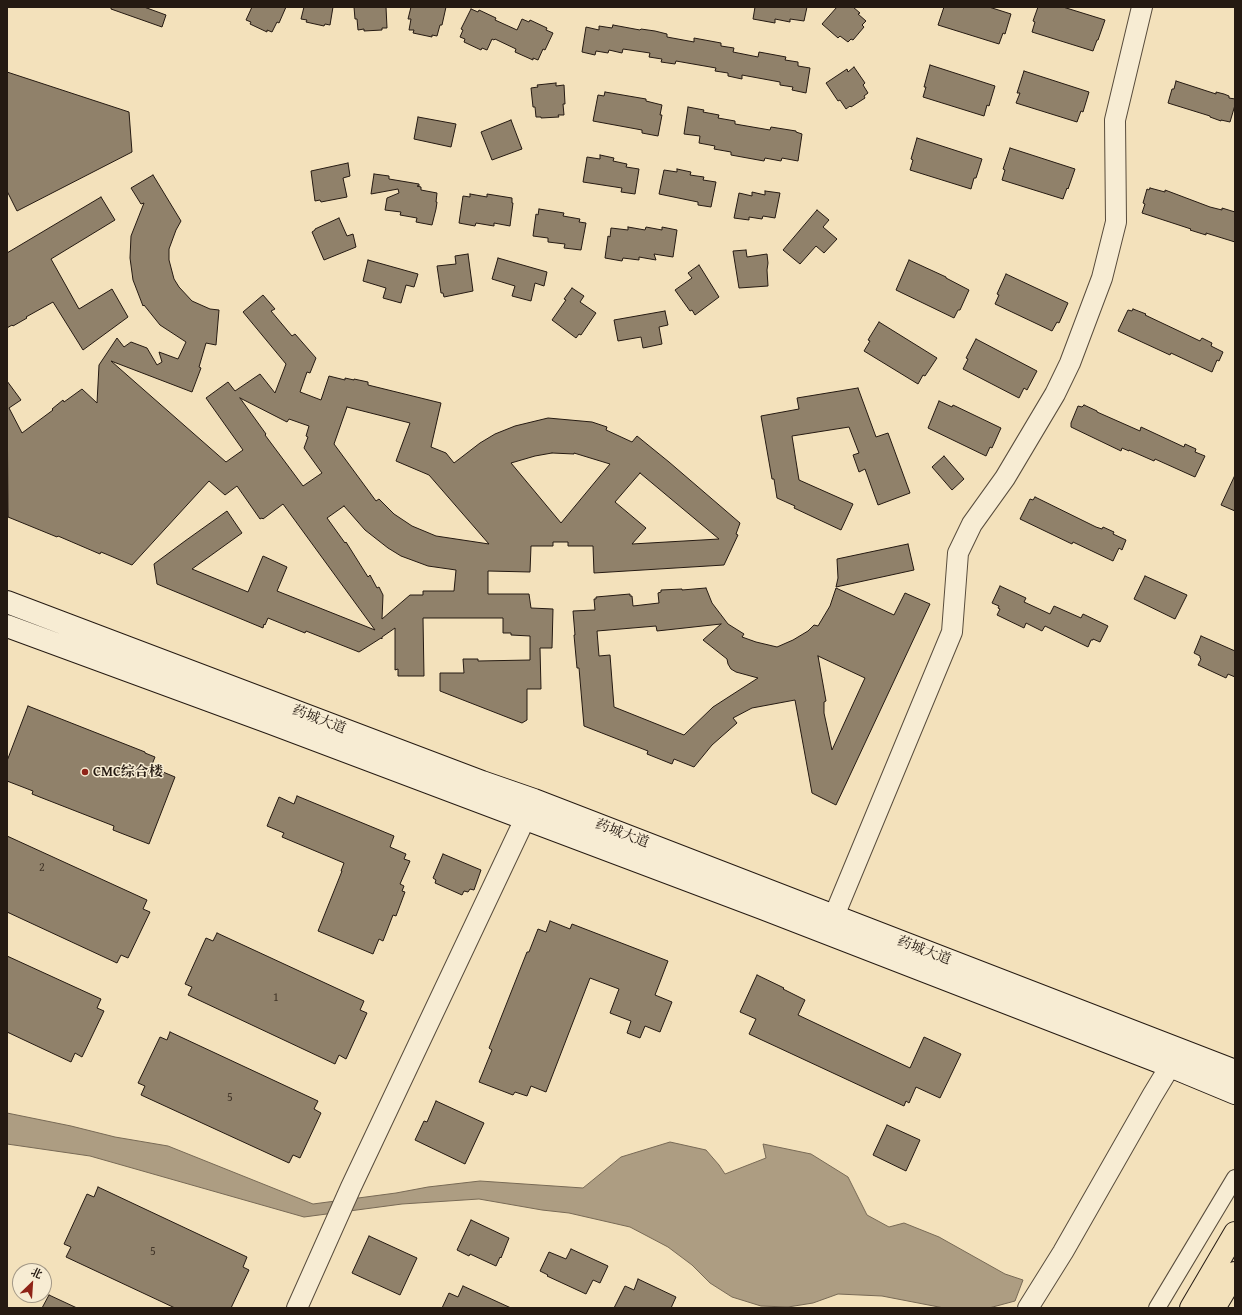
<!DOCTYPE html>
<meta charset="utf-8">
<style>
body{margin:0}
#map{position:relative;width:1242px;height:1315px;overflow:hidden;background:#f3e1bb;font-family:"Gentium Book Plus","Noto Serif SC",serif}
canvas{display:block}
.frame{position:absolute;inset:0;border:8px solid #251a12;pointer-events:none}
.north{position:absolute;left:12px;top:1263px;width:40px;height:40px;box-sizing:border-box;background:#f7ecd3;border:1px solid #a39886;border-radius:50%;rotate:25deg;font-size:11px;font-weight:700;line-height:16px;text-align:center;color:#251a12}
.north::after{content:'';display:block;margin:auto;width:14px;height:18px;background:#8f2418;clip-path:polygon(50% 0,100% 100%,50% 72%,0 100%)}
</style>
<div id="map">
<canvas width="1242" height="1315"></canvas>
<div class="frame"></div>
<div class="north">北</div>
</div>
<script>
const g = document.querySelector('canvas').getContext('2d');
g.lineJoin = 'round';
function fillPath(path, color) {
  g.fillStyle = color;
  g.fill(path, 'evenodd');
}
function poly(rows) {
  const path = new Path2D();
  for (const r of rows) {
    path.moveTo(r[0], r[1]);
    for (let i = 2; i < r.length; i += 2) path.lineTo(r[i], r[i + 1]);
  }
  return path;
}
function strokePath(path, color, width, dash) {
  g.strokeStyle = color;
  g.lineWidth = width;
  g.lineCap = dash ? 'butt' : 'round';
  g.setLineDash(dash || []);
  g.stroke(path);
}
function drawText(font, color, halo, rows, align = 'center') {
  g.font = font + ' "Gentium Book Plus","Noto Serif SC",serif';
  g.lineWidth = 3;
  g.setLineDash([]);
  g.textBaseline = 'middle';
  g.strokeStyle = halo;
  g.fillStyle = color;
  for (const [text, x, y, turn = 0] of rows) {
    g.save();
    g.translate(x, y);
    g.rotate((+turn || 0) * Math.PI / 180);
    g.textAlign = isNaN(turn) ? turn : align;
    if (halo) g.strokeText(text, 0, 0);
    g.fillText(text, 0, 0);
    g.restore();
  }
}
const water = poly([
 [7,1113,71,1126,115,1137,168,1146,313,1204,396,1193,428,1187,480,1181,583,1188,621,1157,670,1142,706,1150,719,1165,725,1174,766,1158,763,1144,811,1154,848,1177,867,1215,889,1227,904,1223,939,1237,1005,1274,1023,1280,1015,1301,989,1308,944,1308,882,1296,838,1294,813,1303,788,1307,761,1306,732,1297,710,1283,692,1265,668,1247,630,1227,569,1213,542,1210,479,1199,402,1204,304,1217,90,1156,7,1144,7,1113]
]);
fillPath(water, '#ad9d82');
strokePath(water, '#776955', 1);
const building = poly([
 [111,7,144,7,166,15,162,27,111,9,111,7],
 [252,7,286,7,279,23,277,22,272,32,267,30,267,32,250,24,251,22,246,20,252,7],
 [304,7,333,7,330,25,325,24,324,26,306,22,307,20,301,19,304,7],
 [354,7,386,7,387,28,382,28,382,30,364,31,364,29,358,30,357,19,355,19,354,7],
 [411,7,446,7,442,25,440,25,437,36,432,35,432,37,413,33,414,30,409,30,411,19,408,19,411,7],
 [755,7,807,7,804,21,790,19,790,22,775,19,775,23,753,19,755,7],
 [837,7,853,7,860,13,858,14,866,21,862,25,864,27,853,40,851,39,848,42,840,36,838,38,822,24,837,7],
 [944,7,989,7,1011,14,1005,34,1003,33,999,44,938,25,944,7],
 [1038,7,1063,7,1105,20,1098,40,1097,40,1093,51,1032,32,1035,22,1033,21,1038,7],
 [471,9,478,12,479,10,496,18,495,20,517,30,522,19,529,22,530,20,547,28,546,30,553,33,545,50,543,49,538,60,533,58,533,60,515,52,516,49,495,39,494,40,492,39,487,50,482,48,481,50,464,42,465,39,460,37,463,30,461,29,471,9],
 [613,25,640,30,641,29,655,31,667,34,667,37,694,42,694,38,721,43,721,46,734,48,733,52,758,57,759,52,786,57,785,60,798,62,798,66,810,68,806,93,792,90,793,87,780,85,780,82,742,75,742,79,728,76,728,73,715,71,716,68,676,61,675,64,661,62,662,59,649,57,650,53,623,49,622,53,609,50,608,53,596,51,595,55,582,52,586,27,599,30,599,26,612,28,613,25],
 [930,65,995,86,989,106,987,105,984,116,923,97,926,87,924,87,930,65],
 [854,67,865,83,863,85,868,93,864,96,865,98,851,107,850,106,846,109,840,100,838,101,826,83,847,69,848,72,854,67],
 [1024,71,1089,92,1083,112,1081,111,1077,122,1016,103,1020,93,1017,93,1024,71],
 [7,72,129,112,132,152,17,211,7,191,7,72],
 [1176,81,1216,94,1216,92,1224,94,1229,96,1229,98,1235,99,1235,105,1230,122,1221,120,1221,121,1210,117,1210,116,1168,103,1172,89,1174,89,1176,81],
 [556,83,556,86,564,85,565,104,563,104,564,115,558,115,559,117,541,118,541,117,536,117,535,107,533,107,531,88,538,87,537,85,556,83],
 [605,92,646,99,646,101,662,105,660,115,662,115,658,136,642,133,642,130,593,121,598,95,604,96,605,92],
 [688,107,704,110,703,112,719,115,718,118,735,121,735,124,770,130,771,127,796,131,796,132,802,134,798,161,782,158,781,161,765,158,764,161,731,155,731,152,714,149,715,146,699,143,700,136,684,134,688,107],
 [418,117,456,124,451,147,414,139,418,117],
 [511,120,522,149,492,160,481,132,511,120],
 [917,138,982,159,976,178,974,178,971,189,910,170,913,160,911,159,917,138],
 [1010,148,1075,169,1068,189,1067,188,1063,199,1002,180,1005,170,1003,169,1010,148],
 [600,155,614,158,613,161,627,164,626,167,639,169,635,194,621,192,622,188,583,182,587,157,600,159,600,155],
 [348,163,350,176,343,178,347,197,321,202,320,200,315,201,311,171,348,163],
 [677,169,691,172,690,175,704,177,703,180,716,182,711,207,698,205,698,202,659,194,664,170,677,172,677,169],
 [374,174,389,176,389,179,419,184,419,186,417,186,421,187,421,190,437,193,436,202,437,202,436,209,432,225,416,222,417,218,400,215,401,212,385,210,387,198,399,193,398,189,371,194,374,174],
 [153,175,181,221,176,230,169,249,169,260,174,279,179,287,192,301,210,309,219,310,216,345,206,343,199,367,201,368,192,392,111,361,226,462,243,450,206,398,228,382,235,391,260,374,275,393,286,364,243,312,263,295,275,309,271,311,292,336,295,334,316,358,310,373,307,372,300,392,321,400,329,376,345,380,345,378,354,380,354,379,368,382,368,385,441,403,431,447,446,453,454,463,480,443,495,434,515,426,548,418,592,422,607,427,606,430,632,442,637,436,669,462,740,523,736,534,738,535,724,565,594,573,593,546,568,546,568,542,553,542,553,546,531,546,530,572,488,571,488,594,529,594,531,608,553,609,552,648,540,648,541,689,527,689,527,720,522,723,440,691,440,673,464,673,463,659,478,659,478,661,530,660,530,636,511,635,511,633,503,633,503,618,423,618,424,676,398,676,398,669,395,670,395,628,382,637,382,639,381,638,359,652,306,631,305,633,268,618,265,625,264,624,263,628,157,584,154,564,185,541,227,511,242,533,192,569,248,592,263,556,287,567,277,591,375,630,283,504,263,519,262,518,260,519,237,486,225,495,209,481,132,565,101,552,100,554,58,536,57,537,8,517,7,381,21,400,9,408,22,433,53,410,52,409,63,400,64,402,82,389,97,403,99,365,117,338,124,347,131,342,147,348,157,365,162,362,159,352,178,359,186,342,160,325,144,305,143,306,133,280,130,258,131,236,144,203,141,204,131,188,153,175],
 [240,398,287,422,289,419,309,426,306,436,308,437,304,448,322,473,303,486,265,435,266,434,240,398],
 [347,407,410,423,396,461,429,475,489,544,436,536,412,526,394,514,379,499,376,501,334,444,347,407],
 [552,453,574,454,574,453,610,464,561,523,511,463,535,456,552,453],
 [640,473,719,539,632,544,646,528,615,502,640,473],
 [344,506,365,530,388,548,401,556,428,566,456,570,454,591,423,591,423,595,410,595,382,619,383,595,379,587,377,588,370,575,368,577,346,542,345,543,327,518,344,506],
 [1150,188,1165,192,1165,190,1210,207,1222,210,1222,208,1235,212,1235,242,1206,233,1206,235,1190,230,1191,229,1142,213,1145,204,1143,203,1147,189,1149,190,1150,188],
 [765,191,780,193,775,218,763,216,762,219,749,217,749,220,734,218,739,193,752,196,752,192,765,195,765,191],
 [470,194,487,197,487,194,512,198,512,203,513,203,510,226,494,223,494,226,476,223,475,226,459,223,463,196,470,197,470,194],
 [101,197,115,220,51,259,79,309,112,289,128,317,83,350,53,302,26,317,27,318,13,326,12,325,7,328,7,253,101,197],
 [539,209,564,213,563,216,580,219,579,222,586,223,581,250,564,248,565,244,548,242,548,238,533,236,536,214,538,215,539,209],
 [817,210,829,220,823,227,837,239,824,253,816,246,800,264,783,250,817,210],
 [339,218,347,236,353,234,356,247,324,260,312,232,315,230,315,229,339,218],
 [628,227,645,230,646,227,662,230,662,227,677,230,673,257,654,254,656,260,639,257,639,260,623,258,622,261,605,258,608,236,610,237,611,228,628,230,628,227],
 [746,250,747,257,767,254,768,263,767,270,768,286,739,288,733,251,746,250],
 [468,254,473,291,444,297,443,293,441,293,437,266,456,264,455,256,468,254],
 [498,258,547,272,544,286,535,283,531,301,512,296,515,286,492,279,498,258],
 [368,260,418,274,414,287,406,285,401,303,383,298,386,288,363,281,368,260],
 [909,260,946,277,946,278,969,290,960,310,958,310,954,318,896,290,909,260],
 [699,265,719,297,695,315,692,310,690,311,675,290,692,278,688,273,699,265],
 [1006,274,1068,303,1059,323,1057,322,1052,331,995,304,999,295,997,294,1006,274],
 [572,288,584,296,580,302,596,313,581,335,579,334,576,338,552,320,566,300,564,299,572,288],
 [1133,309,1146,314,1145,315,1200,341,1202,338,1212,343,1211,346,1223,352,1219,361,1217,360,1212,372,1171,353,1170,355,1118,331,1128,310,1132,311,1133,309],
 [665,311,668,325,659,327,662,344,643,348,641,337,618,341,614,320,665,311],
 [879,322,937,358,925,376,923,375,918,384,864,351,870,341,868,340,879,322],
 [976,339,1037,371,1027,390,1024,388,1019,398,963,369,968,359,966,358,976,339],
 [858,388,876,437,888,433,910,493,878,505,865,469,859,472,853,455,859,453,849,427,792,436,799,480,853,504,841,530,794,508,795,506,777,498,774,479,772,479,761,416,799,409,797,398,858,388],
 [939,401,952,407,953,405,1001,428,992,448,990,447,986,456,928,428,939,401],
 [1084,405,1097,411,1097,412,1140,431,1141,427,1184,447,1185,444,1196,449,1195,452,1205,456,1195,477,1155,459,1154,461,1129,450,1129,451,1122,448,1121,451,1071,427,1071,423,1078,406,1082,407,1084,405],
 [944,456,964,479,952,490,932,467,944,456],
 [1235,475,1235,511,1221,505,1235,475],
 [1035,497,1096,527,1102,529,1103,527,1114,532,1113,534,1126,540,1122,550,1119,548,1113,561,1073,542,1072,544,1020,519,1030,499,1033,500,1035,497],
 [908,544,914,570,836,587,838,578,837,559,908,544],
 [1145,576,1187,595,1175,619,1134,599,1145,576],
 [1000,586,1026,598,1024,602,1050,614,1054,606,1081,618,1083,614,1108,626,1100,642,1093,639,1093,640,1091,640,1088,647,1045,626,1042,631,1026,623,1024,628,997,615,1000,609,998,608,999,606,992,603,1000,586],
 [706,588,712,603,728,624,744,634,742,637,756,642,777,647,793,640,808,631,814,625,818,626,830,606,836,588,894,615,905,593,930,604,836,805,812,793,795,700,752,708,733,718,737,723,712,745,694,767,674,759,672,764,647,754,648,751,584,726,579,668,577,668,574,635,575,635,573,611,595,610,594,599,596,599,596,597,630,594,630,596,632,596,633,606,659,603,658,593,661,592,661,590,682,589,682,590,706,588],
 [721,624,703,640,727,659,728,664,731,669,736,672,758,678,713,707,684,735,614,707,610,655,599,656,597,631,656,626,657,631,721,624],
 [818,656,865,678,832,750,824,713,824,702,826,701,818,656],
 [1201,636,1235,651,1235,677,1228,674,1226,678,1198,665,1201,659,1200,658,1200,656,1194,653,1201,636],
 [28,706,145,752,145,753,155,757,151,767,175,777,149,844,113,830,114,826,32,794,33,791,7,781,7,761,28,706],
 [297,796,394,836,390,847,406,854,404,859,410,861,400,884,404,886,402,891,405,892,396,916,393,915,383,941,379,939,373,954,318,931,342,871,341,871,344,863,282,837,284,833,267,826,279,797,294,804,297,796],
 [7,836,147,900,143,909,150,912,128,958,121,955,117,963,7,912,7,836],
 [443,854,481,870,474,890,470,889,468,892,464,891,462,895,435,883,436,880,433,878,443,854],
 [550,921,570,929,572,924,668,961,655,995,672,1002,660,1032,645,1026,640,1038,627,1033,631,1021,610,1013,619,989,590,978,546,1092,531,1086,527,1096,515,1092,513,1095,479,1082,492,1050,489,1048,527,952,529,952,538,929,546,932,550,921],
 [217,933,364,1001,360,1010,367,1013,346,1059,339,1055,335,1064,188,995,192,987,185,984,206,938,213,941,217,933],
 [7,956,101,999,97,1008,104,1011,82,1057,75,1053,71,1062,7,1032,7,956],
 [757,975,784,988,783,989,805,1000,798,1015,910,1068,924,1037,961,1054,940,1098,916,1087,909,1103,906,1101,904,1106,749,1034,756,1019,740,1012,757,975],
 [170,1032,318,1101,314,1109,321,1113,300,1158,293,1155,289,1163,141,1095,145,1086,138,1083,160,1037,167,1040,170,1032],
 [436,1101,484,1123,465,1164,415,1140,424,1121,427,1122,436,1101],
 [887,1125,920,1140,906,1171,873,1155,887,1125],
 [98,1187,247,1257,243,1267,249,1270,231,1308,175,1308,66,1257,71,1247,64,1244,87,1194,94,1197,98,1187],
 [471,1220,509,1238,501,1258,500,1257,496,1266,470,1254,469,1256,457,1250,471,1220],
 [369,1236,417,1258,400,1295,352,1273,369,1236],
 [571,1249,608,1266,600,1283,593,1280,586,1294,547,1276,548,1275,540,1271,549,1252,566,1259,571,1249],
 [638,1279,676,1297,671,1308,614,1308,625,1286,634,1290,638,1279],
 [463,1286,476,1292,511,1308,442,1308,449,1293,458,1297,463,1286],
 [49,1295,77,1308,42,1308,49,1295]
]);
fillPath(building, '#90816a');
strokePath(building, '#251a12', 1);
const minor = poly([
 [1157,1308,1235,1178]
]);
const tertiary = poly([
 [834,916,952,632,958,553,972,524,1005,478,1055,394,1070,363,1102,278,1116,222,1115,120,1142,7],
 [297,1308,351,1187,532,804],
 [1028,1308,1063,1252,1152,1096,1178,1053]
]);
const secondary = poly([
 [7,602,482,782,534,800,1235,1071],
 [7,626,271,723,762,908,1170,1066,1235,1093]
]);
const trunk = poly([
 [1191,1308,1235,1233],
 [1214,1308,1235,1273]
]);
strokePath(minor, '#584c3c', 18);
strokePath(tertiary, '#584c3c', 22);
strokePath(secondary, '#251a12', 24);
strokePath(trunk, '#251a12', 24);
strokePath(minor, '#f7ecd3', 16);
strokePath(tertiary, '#f7ecd3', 20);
strokePath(secondary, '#f7ecd3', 22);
strokePath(trunk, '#f3e1bb', 22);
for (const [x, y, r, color] of [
 [85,772,4,"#8f2418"]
]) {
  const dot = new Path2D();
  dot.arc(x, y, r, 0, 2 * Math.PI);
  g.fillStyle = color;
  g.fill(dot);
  strokePath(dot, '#f7ecd3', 1.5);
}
drawText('12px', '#403428', null, [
 ["2",42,868],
 ["1",276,998],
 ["5",230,1098],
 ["5",153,1252]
]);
drawText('14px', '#251a12', '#f7ecd3', [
 ["药城大道",319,720,21],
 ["药城大道",622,834,21],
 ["药城大道",924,951,21]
]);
drawText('bold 14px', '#251a12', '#f7ecd3', [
 ["CMC综合楼",93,772]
], 'left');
</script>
